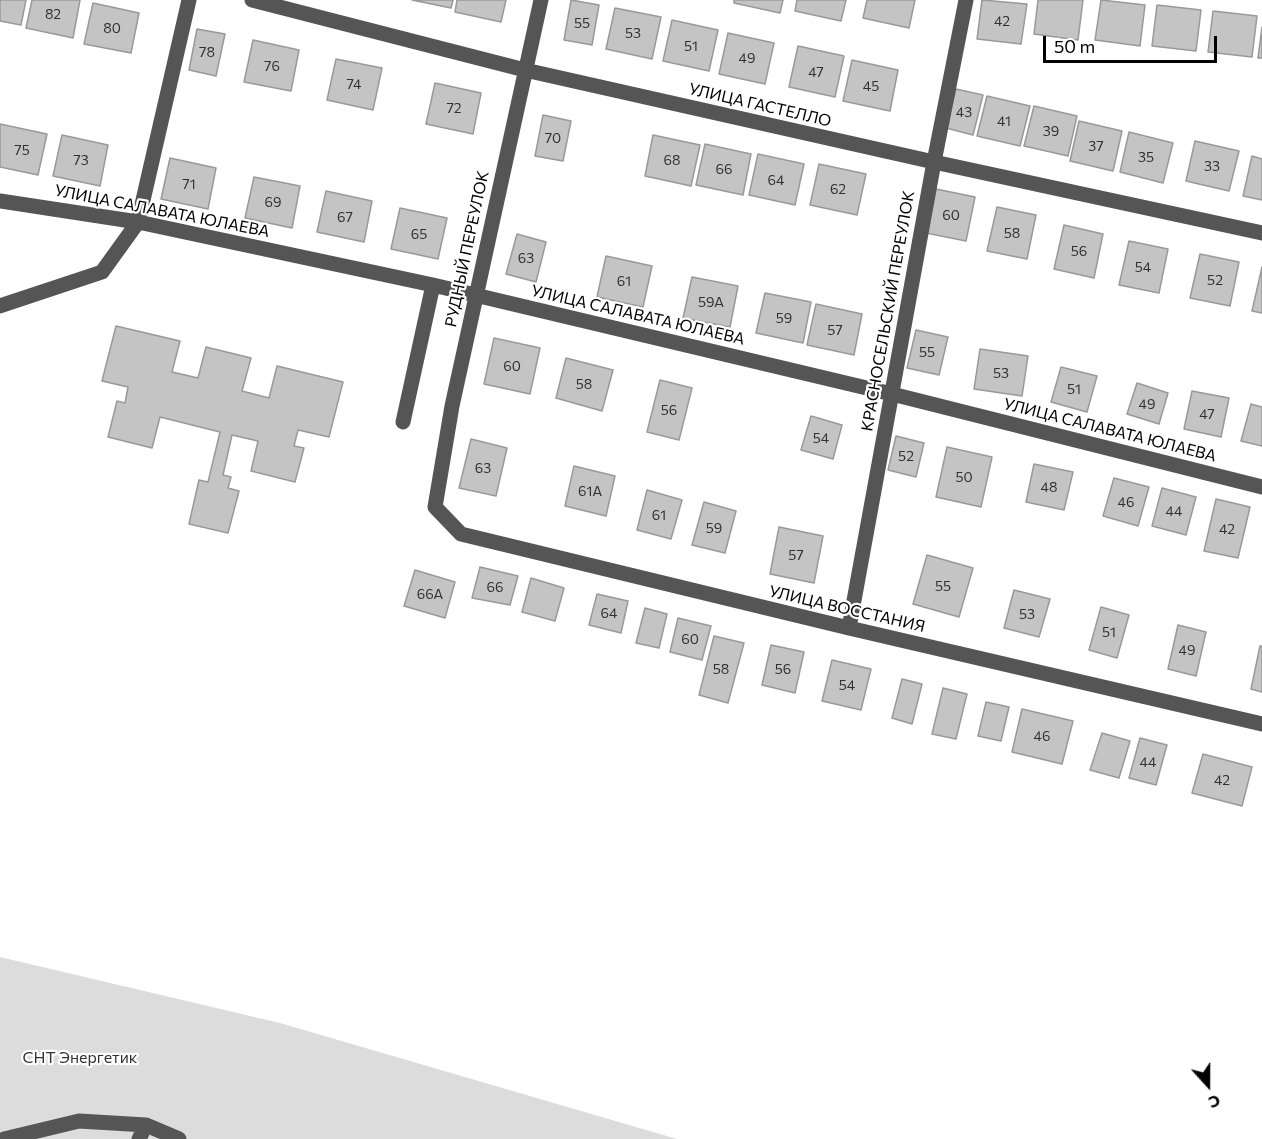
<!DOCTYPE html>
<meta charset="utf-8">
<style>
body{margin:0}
#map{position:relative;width:1262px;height:1139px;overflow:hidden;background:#fff;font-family:Commissioner,sans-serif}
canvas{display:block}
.north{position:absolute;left:1178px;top:1055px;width:60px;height:60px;-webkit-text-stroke:4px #fff;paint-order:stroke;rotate:159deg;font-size:16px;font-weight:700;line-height:24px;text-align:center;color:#000}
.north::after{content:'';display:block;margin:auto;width:21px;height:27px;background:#000;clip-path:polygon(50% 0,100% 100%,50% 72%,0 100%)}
.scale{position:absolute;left:1043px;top:36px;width:174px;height:27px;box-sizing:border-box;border:3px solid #000;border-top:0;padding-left:8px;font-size:18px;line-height:21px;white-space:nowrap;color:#000;-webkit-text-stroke:4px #fff;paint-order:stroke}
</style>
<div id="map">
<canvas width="1262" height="1139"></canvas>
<div class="north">С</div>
<div class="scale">50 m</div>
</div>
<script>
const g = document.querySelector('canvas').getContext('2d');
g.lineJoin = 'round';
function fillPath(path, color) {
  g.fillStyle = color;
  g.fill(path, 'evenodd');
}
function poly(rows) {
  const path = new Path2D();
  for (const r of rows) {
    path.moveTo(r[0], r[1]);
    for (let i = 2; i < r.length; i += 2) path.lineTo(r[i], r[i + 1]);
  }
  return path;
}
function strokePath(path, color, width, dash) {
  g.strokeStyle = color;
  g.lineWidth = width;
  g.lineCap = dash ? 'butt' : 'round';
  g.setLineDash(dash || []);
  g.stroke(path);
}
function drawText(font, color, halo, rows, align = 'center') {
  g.font = font + ' Commissioner,sans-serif';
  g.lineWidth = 4.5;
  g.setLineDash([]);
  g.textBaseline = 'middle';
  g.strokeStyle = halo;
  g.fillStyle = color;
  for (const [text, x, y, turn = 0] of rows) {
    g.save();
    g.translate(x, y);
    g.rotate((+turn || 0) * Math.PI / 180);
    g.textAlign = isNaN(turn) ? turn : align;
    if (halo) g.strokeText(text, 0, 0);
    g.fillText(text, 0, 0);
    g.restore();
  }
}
fillPath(poly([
 [0,957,280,1023,677,1139,0,1139]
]), '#dcdcdc');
const building = poly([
 [0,0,26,0,21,25,0,21,0,0],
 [32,0,80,0,73,38,26,28,32,0],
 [412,0,453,0,451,8,412,0],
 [457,0,506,0,501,22,455,12,457,0],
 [571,0,599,5,592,45,564,40,571,0],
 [734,0,783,0,780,13,734,3,734,0],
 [797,0,846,0,841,21,795,11,797,0],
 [867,0,915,0,909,28,863,18,867,0],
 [982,0,1027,4,1021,44,977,39,982,0],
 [1038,0,1083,0,1078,40,1034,34,1038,0],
 [1101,0,1145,5,1140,46,1095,40,1101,0],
 [93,3,139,13,131,53,84,44,93,3],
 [1157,5,1201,10,1196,51,1152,46,1157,5],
 [615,8,661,17,652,59,606,49,615,8],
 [1213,11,1257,16,1252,57,1208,52,1213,11],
 [672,20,718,30,709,71,663,61,672,20],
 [1262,27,1262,58,1258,58,1262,27],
 [197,29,225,34,216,76,189,70,197,29],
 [728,33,774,43,765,84,719,74,728,33],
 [253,40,299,50,291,91,244,82,253,40],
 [798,46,844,56,835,97,789,87,798,46],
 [336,59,382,68,373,110,327,100,336,59],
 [852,60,898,70,890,111,843,101,852,60],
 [435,83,481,93,473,134,426,124,435,83],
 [956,89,983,95,973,135,946,128,956,89],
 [987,96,1030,106,1020,146,977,136,987,96],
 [1034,106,1077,116,1068,156,1024,146,1034,106],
 [543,115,571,121,563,161,535,156,543,115],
 [1079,121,1122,131,1113,171,1070,161,1079,121],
 [0,124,47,134,38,175,0,167,0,124],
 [1129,132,1173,143,1163,183,1120,172,1129,132],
 [62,135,108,145,100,186,53,176,62,135],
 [653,135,700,145,691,186,645,176,653,135],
 [1195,141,1239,151,1229,191,1186,181,1195,141],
 [705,144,751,154,743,195,696,185,705,144],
 [758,154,804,164,795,205,749,195,758,154],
 [1252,156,1262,159,1262,200,1243,196,1252,156],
 [170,158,216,168,208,209,161,199,170,158],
 [819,164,866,174,857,215,810,205,819,164],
 [254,177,300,186,292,228,245,218,254,177],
 [936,189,975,197,966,241,926,233,936,189],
 [326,191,372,201,364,242,317,232,326,191],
 [997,207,1036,215,1027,259,987,251,997,207],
 [400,208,447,218,438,259,391,249,400,208],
 [1064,225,1103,234,1094,278,1054,269,1064,225],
 [517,234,546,242,536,282,506,274,517,234],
 [1129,241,1168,249,1159,293,1119,285,1129,241],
 [1200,254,1239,262,1230,306,1190,298,1200,254],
 [606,256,652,266,643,307,597,297,606,256],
 [1262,267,1262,313,1252,311,1262,267],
 [692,277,738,286,730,327,683,318,692,277],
 [765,293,811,302,803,343,756,333,765,293],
 [816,304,862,314,854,355,807,345,816,304],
 [116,326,180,341,172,372,198,378,206,347,251,358,242,391,269,398,277,366,343,382,329,437,298,430,294,446,304,448,295,482,251,471,258,441,232,435,223,475,231,477,228,488,239,491,228,533,189,524,199,480,208,482,220,432,160,417,152,448,108,437,117,401,125,403,128,387,102,381,116,326],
 [916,330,948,337,939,375,907,368,916,330],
 [494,338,540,348,530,394,484,384,494,338],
 [980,349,1028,356,1022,396,974,389,980,349],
 [566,358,613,370,602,411,556,398,566,358],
 [1061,367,1097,376,1087,412,1051,402,1061,367],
 [660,380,692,388,679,440,647,432,660,380],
 [1137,383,1168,393,1159,424,1127,414,1137,383],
 [1192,391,1229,398,1221,437,1184,429,1192,391],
 [1251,404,1262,407,1262,446,1241,441,1251,404],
 [811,416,842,425,833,459,801,450,811,416],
 [896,436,924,443,916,477,888,470,896,436],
 [471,439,507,448,496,496,459,488,471,439],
 [947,447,992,457,981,507,936,497,947,447],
 [1034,464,1073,472,1064,510,1026,502,1034,464],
 [574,466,615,476,606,516,565,506,574,466],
 [1114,478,1149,487,1138,526,1103,516,1114,478],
 [1162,488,1196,497,1186,535,1152,526,1162,488],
 [647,490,682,500,671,539,637,530,647,490],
 [1216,499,1250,507,1238,558,1204,551,1216,499],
 [704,502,736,511,725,553,692,545,704,502],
 [779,527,823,536,814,583,770,574,779,527],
 [927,555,973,568,959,617,913,604,927,555],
 [480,567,518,576,510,605,472,598,480,567],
 [415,570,455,582,445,618,404,606,415,570],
 [531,578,564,588,555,621,522,612,531,578],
 [1014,590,1050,599,1039,637,1004,628,1014,590],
 [597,594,628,601,621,633,589,625,597,594],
 [1101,607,1129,615,1117,658,1089,650,1101,607],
 [645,608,667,614,659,648,636,643,645,608],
 [678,618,711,626,702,660,670,652,678,618],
 [1178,625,1206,632,1196,676,1168,669,1178,625],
 [714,636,744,643,728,703,699,695,714,636],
 [771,645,804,652,795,693,762,685,771,645],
 [1260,646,1262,646,1262,692,1251,689,1260,646],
 [832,660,871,669,861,710,822,701,832,660],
 [902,679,922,684,912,724,892,718,902,679],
 [943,688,967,694,956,739,932,734,943,688],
 [986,702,1009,707,1001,741,978,736,986,702],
 [1022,709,1073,721,1062,764,1012,752,1022,709],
 [1102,733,1130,741,1119,778,1090,770,1102,733],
 [1140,738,1167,745,1156,785,1129,778,1140,738],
 [1203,754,1252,767,1242,806,1192,793,1203,754]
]);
fillPath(building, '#c4c4c4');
strokePath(building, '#999', 1.5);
strokePath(poly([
 [252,0,525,70,934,162,1262,233],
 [541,0,452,406,435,507,461,534,849,628,1262,724],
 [0,201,138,222,433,285,892,394,1262,487],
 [0,306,102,272,138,222,189,0],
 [403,422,433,285],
 [849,628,934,162,966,0],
 [4,1139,79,1121,146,1125,179,1139],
 [139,1139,146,1125]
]), '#555', 15);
drawText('14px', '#313131', null, [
 ["82",53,14],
 ["42",1002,21],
 ["55",582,23],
 ["80",112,28],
 ["53",633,33],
 ["51",691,46],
 ["78",207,52],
 ["49",747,58],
 ["76",272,66],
 ["47",816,72],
 ["74",354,84],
 ["45",871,86],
 ["72",454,108],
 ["43",964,112],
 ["41",1004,121],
 ["39",1051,131],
 ["70",553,138],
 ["37",1096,146],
 ["75",22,150],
 ["35",1146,157],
 ["73",81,160],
 ["68",672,160],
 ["33",1212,166],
 ["66",724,169],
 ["64",776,180],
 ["71",189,184],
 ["62",838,189],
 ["69",273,202],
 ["60",951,215],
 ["67",345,217],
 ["58",1012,233],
 ["65",419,234],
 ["56",1079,251],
 ["63",526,258],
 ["54",1143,267],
 ["52",1215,280],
 ["61",624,281],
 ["59А",711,302],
 ["59",784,318],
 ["57",835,330],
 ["55",927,352],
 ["60",512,366],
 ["53",1001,373],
 ["58",584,384],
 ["51",1074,389],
 ["49",1147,404],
 ["56",669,410],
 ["47",1207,414],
 ["54",821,438],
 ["52",906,456],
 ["63",483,468],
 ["50",964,477],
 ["48",1049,487],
 ["61А",590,491],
 ["46",1126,502],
 ["44",1174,511],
 ["61",659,515],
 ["59",714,528],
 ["42",1227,529],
 ["57",796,555],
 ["55",943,586],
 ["66",495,587],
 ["66А",430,594],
 ["64",609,613],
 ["53",1027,614],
 ["51",1109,632],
 ["60",690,639],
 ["49",1187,650],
 ["58",721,669],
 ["56",783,669],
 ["54",847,685],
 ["46",1042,736],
 ["44",1148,762],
 ["42",1222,780]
]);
drawText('16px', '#000', '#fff', [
 ["УЛИЦА ГАСТЕЛЛО",760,105,13],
 ["УЛИЦА САЛАВАТА ЮЛАЕВА",162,211,11],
 ["РУДНЫЙ ПЕРЕУЛОК",467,249,-78],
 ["КРАСНОСЕЛЬСКИЙ ПЕРЕУЛОК",888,311,-80],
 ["УЛИЦА САЛАВАТА ЮЛАЕВА",638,315,13],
 ["УЛИЦА САЛАВАТА ЮЛАЕВА",1110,430,14],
 ["УЛИЦА ВОССТАНИЯ",847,609,13]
]);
drawText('16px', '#333', '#fff', [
 ["СНТ Энергетик",80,1058]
]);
</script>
